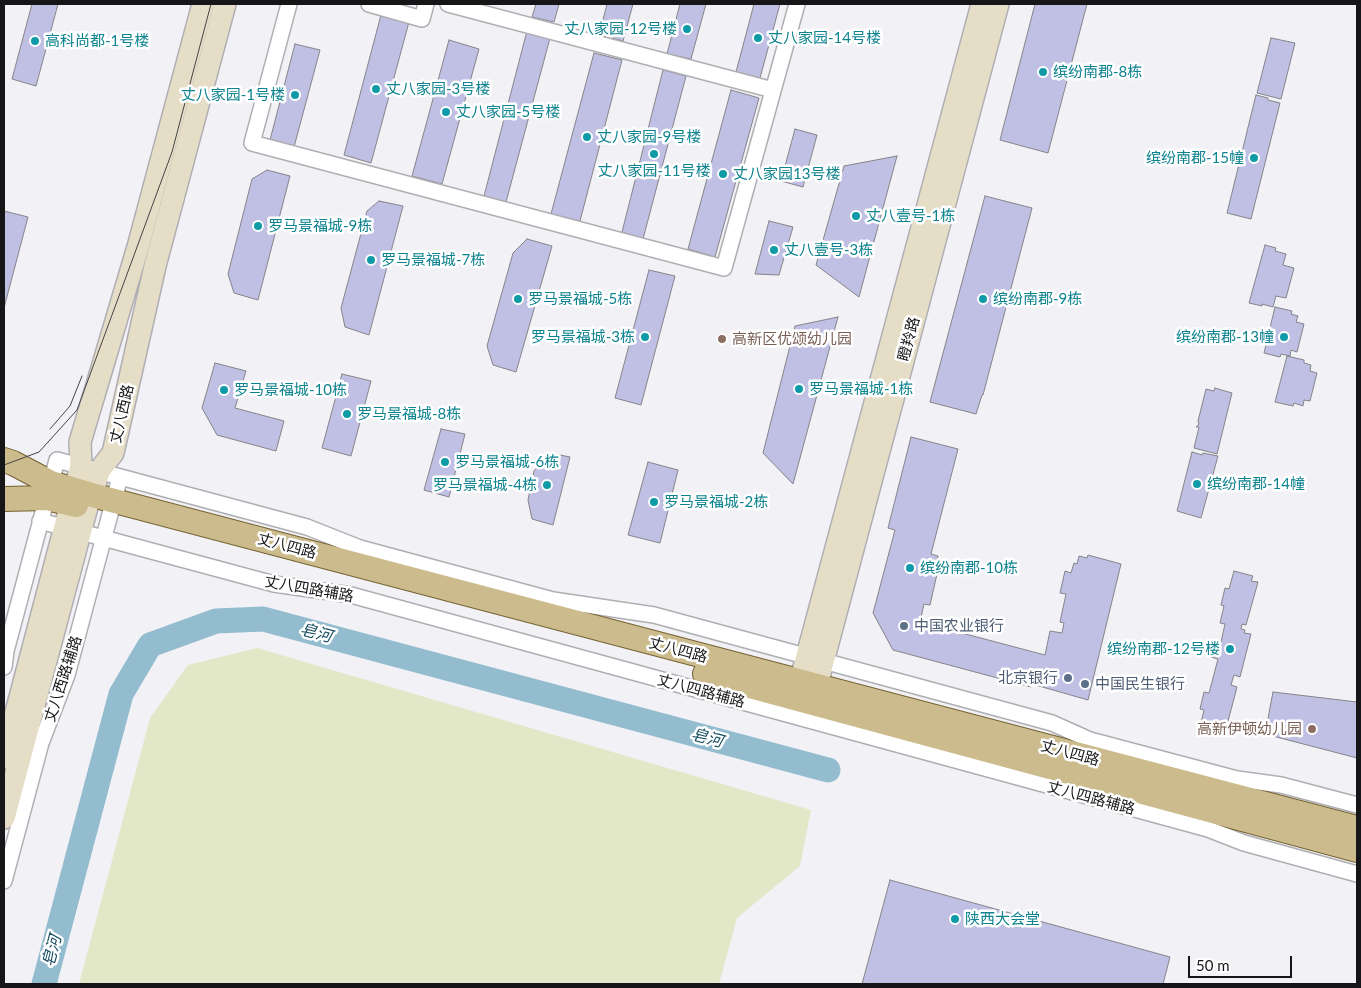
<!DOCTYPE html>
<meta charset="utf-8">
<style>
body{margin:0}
#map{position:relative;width:1361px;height:988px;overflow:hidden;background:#f1f1f6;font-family:Lato,sans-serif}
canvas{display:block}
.frame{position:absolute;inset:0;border:5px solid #161618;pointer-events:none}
.scale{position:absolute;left:1188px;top:956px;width:104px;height:22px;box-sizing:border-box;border:2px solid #161618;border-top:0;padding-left:6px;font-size:15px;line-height:18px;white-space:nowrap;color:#161618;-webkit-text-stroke:4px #fff;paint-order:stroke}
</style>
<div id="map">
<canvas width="1361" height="988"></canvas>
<div class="frame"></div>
<div class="scale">50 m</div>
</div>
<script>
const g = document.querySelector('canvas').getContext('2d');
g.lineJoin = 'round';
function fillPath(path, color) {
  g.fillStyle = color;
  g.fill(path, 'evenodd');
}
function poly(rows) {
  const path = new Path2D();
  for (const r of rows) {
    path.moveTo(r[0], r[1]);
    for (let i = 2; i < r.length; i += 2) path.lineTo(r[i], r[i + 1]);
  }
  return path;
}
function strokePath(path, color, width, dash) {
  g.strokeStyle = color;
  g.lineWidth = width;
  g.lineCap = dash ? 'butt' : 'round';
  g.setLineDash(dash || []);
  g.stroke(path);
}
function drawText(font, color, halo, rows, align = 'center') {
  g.font = font + ' Lato,"Noto Sans SC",sans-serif';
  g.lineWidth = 5;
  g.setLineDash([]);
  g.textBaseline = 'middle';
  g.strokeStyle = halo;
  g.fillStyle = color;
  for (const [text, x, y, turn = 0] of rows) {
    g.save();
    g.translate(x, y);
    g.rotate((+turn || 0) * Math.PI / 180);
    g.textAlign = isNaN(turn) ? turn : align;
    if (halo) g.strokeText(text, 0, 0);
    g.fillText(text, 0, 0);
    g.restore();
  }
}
fillPath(poly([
 [257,648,811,810,800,866,737,918,719,984,79,984,150,718,188,665]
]), '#e2e8c7');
strokePath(poly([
 [44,984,121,694,150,645,216,621,263,619,828,770]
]), '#94bccf', 25);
const building = poly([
 [32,4,58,4,36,86,12,79,32,4],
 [536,4,559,4,554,22,532,17,536,4],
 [607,4,633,4,623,41,599,35,607,4],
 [680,4,706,4,691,59,667,54,680,4],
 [754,4,780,4,760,78,736,72,754,4],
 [1035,4,1087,4,1048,153,1000,140,1035,4],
 [381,15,409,22,371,163,344,155,381,15],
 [527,31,550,38,506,202,484,196,527,31],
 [1271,38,1295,43,1281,99,1257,93,1271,38],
 [449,40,479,49,442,184,412,176,449,40],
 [295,44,320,50,294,147,270,140,295,44],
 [594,53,622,60,580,221,551,214,594,53],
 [663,70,686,76,643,239,622,232,663,70],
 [731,90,759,98,715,257,688,249,731,90],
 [1256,95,1268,98,1268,100,1280,103,1251,219,1227,213,1256,95],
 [795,129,817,135,803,187,781,181,795,129],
 [897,156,859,297,816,265,844,166,897,156],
 [267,170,290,176,258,300,234,293,228,274,252,179,267,170],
 [985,196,1032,208,983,395,982,395,976,414,930,402,985,196],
 [379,201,403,206,369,335,345,327,341,308,367,211,379,201],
 [4,211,28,217,4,308,4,211],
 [769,221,793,227,779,275,755,274,769,221],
 [527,239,552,246,516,372,493,365,487,346,513,253,527,239],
 [1265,245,1276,248,1275,251,1286,254,1283,265,1294,268,1286,298,1276,296,1273,307,1262,304,1262,306,1249,303,1265,245],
 [649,270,675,276,641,405,615,398,649,270],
 [1275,307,1292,311,1291,314,1298,316,1296,322,1304,324,1297,352,1291,350,1290,356,1281,354,1280,357,1264,353,1275,307],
 [838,317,793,484,763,453,795,326,838,317],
 [1287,356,1304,360,1304,363,1311,365,1310,371,1317,373,1310,401,1304,400,1303,406,1294,403,1293,406,1275,402,1287,356],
 [215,363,246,371,235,408,284,421,276,451,217,435,202,408,215,363],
 [342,374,371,381,351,456,322,448,342,374],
 [1215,388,1232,393,1217,454,1194,448,1199,427,1196,427,1199,424,1198,421,1206,389,1214,391,1215,388],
 [441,429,465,434,449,497,424,490,441,429],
 [911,437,958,449,931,554,938,556,935,570,937,574,930,605,924,604,920,622,1045,655,1050,631,1062,633,1064,623,1060,622,1066,594,1060,593,1065,571,1071,573,1074,563,1077,564,1079,556,1087,558,1088,555,1121,564,1088,700,1032,684,1031,687,893,650,873,613,895,530,888,528,911,437],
 [1192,452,1202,455,1203,453,1218,456,1201,518,1177,511,1192,452],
 [550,453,570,457,553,525,532,519,528,500,534,471,550,453],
 [648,462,678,470,660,543,628,535,648,462],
 [1234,571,1253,576,1251,581,1258,582,1246,625,1242,624,1241,629,1245,630,1244,633,1251,634,1240,677,1234,675,1231,685,1237,687,1226,729,1221,727,1220,732,1200,727,1204,710,1200,709,1204,692,1209,693,1218,659,1211,657,1215,640,1221,642,1225,624,1220,623,1224,606,1221,605,1225,588,1229,589,1234,571],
 [1273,692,1357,702,1357,758,1265,734,1273,692],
 [890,880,1170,957,1163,984,862,984,890,880]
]);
fillPath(building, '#c0bfe4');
strokePath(building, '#848488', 1);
const street = poly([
 [289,4,252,143,724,268,797,4],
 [369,4,422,19,426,4],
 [448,4,773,90],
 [40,521,274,584,351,595,1208,829,1244,843,1357,874],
 [4,667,6,651,57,460,307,527,360,548,553,600,654,615,1052,723,1090,740,1237,779,1281,785,1357,805],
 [4,881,41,743,67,675,120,477]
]);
const secondary = poly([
 [796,697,982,4],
 [812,703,998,4],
 [4,758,81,466,80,442,138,247,203,4],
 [4,818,87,507,92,495,99,471,113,453,155,266,225,4]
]);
const primary = poly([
 [4,460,13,463,51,483,92,495,1357,828],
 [4,499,47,498,76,505],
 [705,674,1357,850]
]);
strokePath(street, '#afafb3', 18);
strokePath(secondary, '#afafb3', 24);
strokePath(primary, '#766333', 26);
strokePath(street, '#fff', 15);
strokePath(secondary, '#e6ddc6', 21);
strokePath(primary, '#ccbb8d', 24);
strokePath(poly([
 [50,429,70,406,82,376],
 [4,465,39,452,77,410,172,152,211,4]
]), '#444446', 1);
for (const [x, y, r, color] of [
 [687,29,5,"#0f9aa8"],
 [758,38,5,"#0f9aa8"],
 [35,41,5,"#0f9aa8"],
 [1043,72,5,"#0f9aa8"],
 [376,89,5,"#0f9aa8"],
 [295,95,5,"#0f9aa8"],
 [446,112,5,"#0f9aa8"],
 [587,137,5,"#0f9aa8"],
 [654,154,5,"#0f9aa8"],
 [1254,158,5,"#0f9aa8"],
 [723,174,5,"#0f9aa8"],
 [856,216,5,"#0f9aa8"],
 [258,226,5,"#0f9aa8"],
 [774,250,5,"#0f9aa8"],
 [371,260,5,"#0f9aa8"],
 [518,299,5,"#0f9aa8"],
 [983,299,5,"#0f9aa8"],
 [645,337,5,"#0f9aa8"],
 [1284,337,5,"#0f9aa8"],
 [722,339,5,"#8d6e63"],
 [799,389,5,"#0f9aa8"],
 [224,390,5,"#0f9aa8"],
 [347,414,5,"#0f9aa8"],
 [445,462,5,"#0f9aa8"],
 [1197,484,5,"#0f9aa8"],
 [547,485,5,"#0f9aa8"],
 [654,502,5,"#0f9aa8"],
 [910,568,5,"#0f9aa8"],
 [904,626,5,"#5c6f8a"],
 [1230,649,5,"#0f9aa8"],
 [1068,678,5,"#5c6f8a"],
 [1085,684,5,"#5c6f8a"],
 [1312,729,5,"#8d6e63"],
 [955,919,5,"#0f9aa8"]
]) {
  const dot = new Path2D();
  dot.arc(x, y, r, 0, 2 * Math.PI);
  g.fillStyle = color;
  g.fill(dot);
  strokePath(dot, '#fff', 2);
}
drawText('15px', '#0d838f', '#fff', [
 ["丈八家园-12号楼",677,29,"right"],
 ["丈八家园-14号楼",768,38],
 ["高科尚都-1号楼",45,41],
 ["缤纷南郡-8栋",1053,72],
 ["丈八家园-3号楼",386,89],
 ["丈八家园-1号楼",285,95,"right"],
 ["丈八家园-5号楼",456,112],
 ["丈八家园-9号楼",597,137],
 ["缤纷南郡-15幢",1244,158,"right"],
 ["丈八家园-11号楼",654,171,"center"],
 ["丈八家园13号楼",733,174],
 ["丈八壹号-1栋",866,216],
 ["罗马景福城-9栋",268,226],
 ["丈八壹号-3栋",784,250],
 ["罗马景福城-7栋",381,260],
 ["罗马景福城-5栋",528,299],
 ["缤纷南郡-9栋",993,299],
 ["罗马景福城-3栋",635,337,"right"],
 ["缤纷南郡-13幢",1274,337,"right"],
 ["罗马景福城-1栋",809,389],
 ["罗马景福城-10栋",234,390],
 ["罗马景福城-8栋",357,414],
 ["罗马景福城-6栋",455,462],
 ["缤纷南郡-14幢",1207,484],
 ["罗马景福城-4栋",537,485,"right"],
 ["罗马景福城-2栋",664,502],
 ["缤纷南郡-10栋",920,568],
 ["缤纷南郡-12号楼",1220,649,"right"],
 ["陕西大会堂",965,919]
], 'left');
drawText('15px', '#785e54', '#fff', [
 ["高新区优颂幼儿园",732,339],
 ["高新伊顿幼儿园",1302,729,"right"]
], 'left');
drawText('15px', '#161618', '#fff', [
 ["瞪羚路",909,339,-75],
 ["丈八西路",122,414,-77],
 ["丈八四路",287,546,15],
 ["丈八四路辅路",309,589,10],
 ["丈八四路",678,650,15],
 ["丈八西路辅路",63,679,-72],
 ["丈八四路辅路",701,691,15],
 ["丈八四路",1070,753,15],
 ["丈八四路辅路",1091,798,15]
]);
drawText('15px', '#4e5e75', '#fff', [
 ["中国农业银行",914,626],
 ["北京银行",1058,678,"right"],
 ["中国民生银行",1095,684]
], 'left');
drawText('italic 16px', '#154c60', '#fff', [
 ["皂河",316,633,15],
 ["皂河",707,738,15],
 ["皂河",52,951,-75]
]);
</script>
